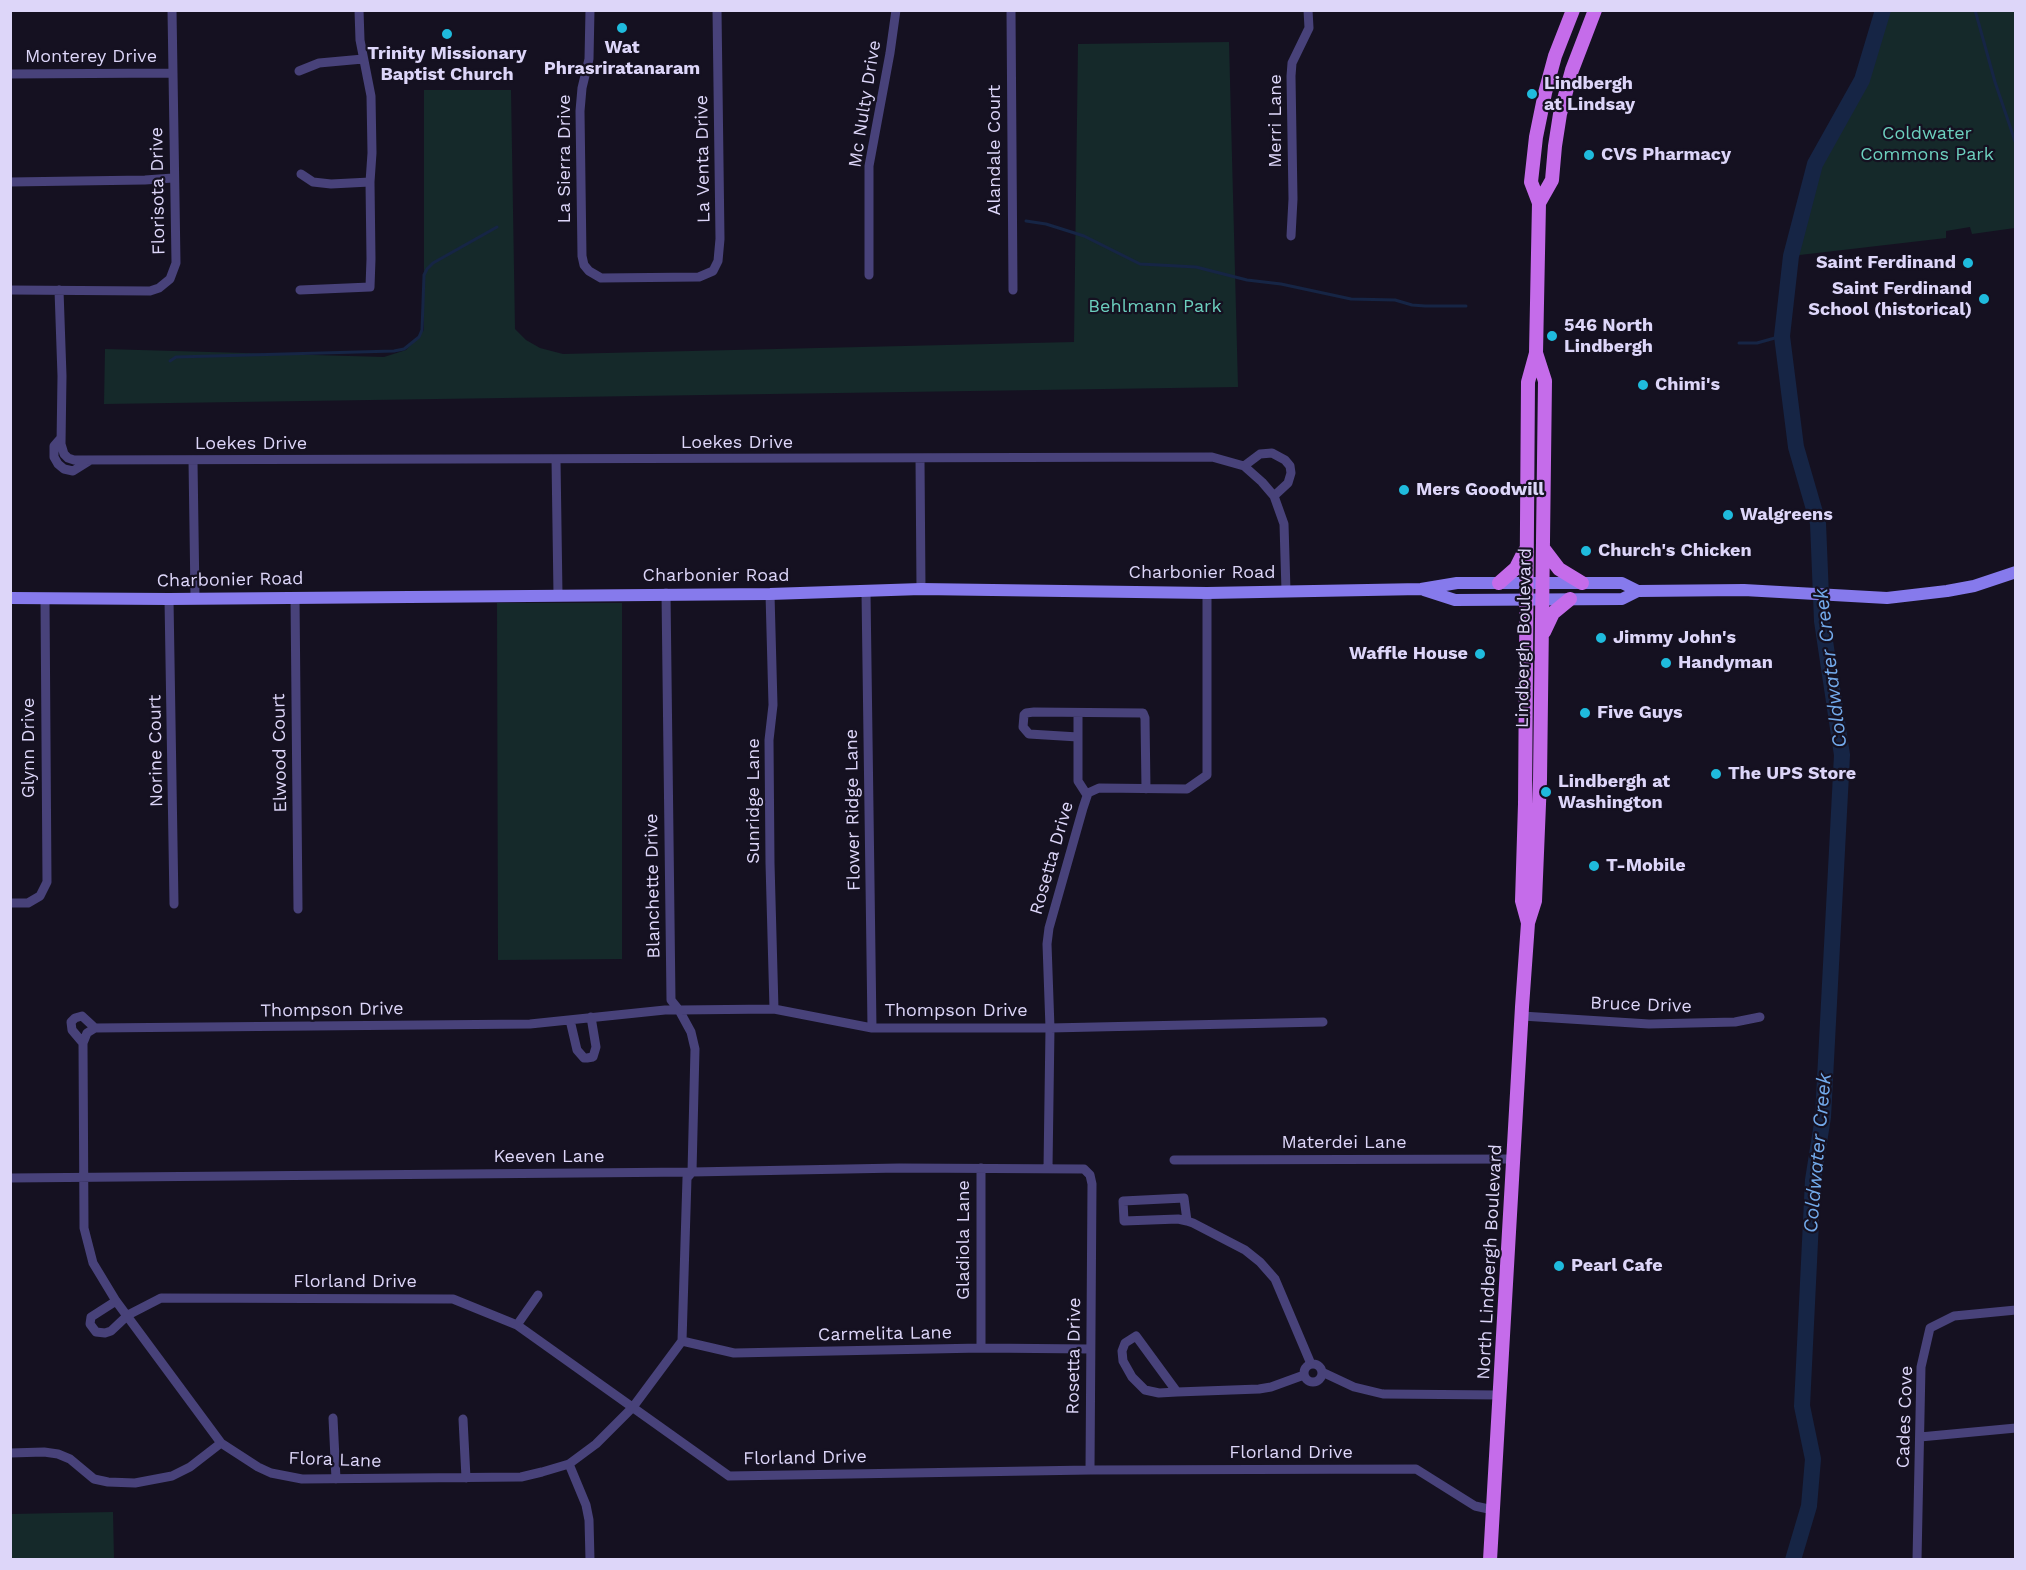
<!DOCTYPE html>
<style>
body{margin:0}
#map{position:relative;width:2026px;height:1570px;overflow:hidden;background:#151121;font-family:"Work Sans",sans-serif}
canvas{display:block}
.frame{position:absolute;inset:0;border:12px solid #ddd6f9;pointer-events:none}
</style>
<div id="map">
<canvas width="2026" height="1570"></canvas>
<div class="frame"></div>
</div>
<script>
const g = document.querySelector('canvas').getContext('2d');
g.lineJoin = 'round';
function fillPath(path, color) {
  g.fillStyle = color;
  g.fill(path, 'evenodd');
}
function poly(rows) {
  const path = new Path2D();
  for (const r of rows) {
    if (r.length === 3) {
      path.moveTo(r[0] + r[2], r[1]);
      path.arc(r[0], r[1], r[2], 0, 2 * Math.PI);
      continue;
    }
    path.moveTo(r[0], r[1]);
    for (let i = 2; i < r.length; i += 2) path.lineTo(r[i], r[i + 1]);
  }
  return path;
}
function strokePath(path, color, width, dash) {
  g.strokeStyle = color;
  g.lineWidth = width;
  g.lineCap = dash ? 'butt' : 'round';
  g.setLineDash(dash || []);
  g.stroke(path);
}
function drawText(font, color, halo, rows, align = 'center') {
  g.font = font + ' "Work Sans",sans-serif';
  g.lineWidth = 4.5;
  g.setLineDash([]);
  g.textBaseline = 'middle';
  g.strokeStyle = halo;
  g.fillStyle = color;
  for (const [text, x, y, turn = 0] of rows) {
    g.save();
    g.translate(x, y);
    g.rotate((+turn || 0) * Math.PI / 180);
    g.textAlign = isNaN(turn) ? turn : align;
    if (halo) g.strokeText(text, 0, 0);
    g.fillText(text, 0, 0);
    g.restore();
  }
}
fillPath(poly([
 [1884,10,2015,11,2015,228,1972,234,1970,227,1946,231,1946,238,1791,256,1815,164,1862,80],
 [1229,42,1238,387,104,404,105,349,384,357,406,350,424,330,424,90,511,90,515,329,526,340,540,348,563,354,1074,342,1078,44],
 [497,603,622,603,622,959,498,960],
 [113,1512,114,1559,11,1559,11,1514]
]), '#15292a');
strokePath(poly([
 [1975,10,1995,82,2016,144],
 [1026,221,1046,224,1084,236,1140,264,1196,267,1247,280,1281,284,1351,299,1395,300,1412,305,1425,306,1466,306],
 [1739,343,1757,343,1782,336],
 [170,361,176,357,394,351,404,349,419,337,422,330,424,275,427,269,433,263,497,227]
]), '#162545', 3);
strokePath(poly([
 [1793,1560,1809,1506,1813,1459,1802,1406,1813,1180,1823,1117,1842,755,1822,621,1818,523,1796,447,1782,336,1791,256,1815,164,1862,80,1883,10]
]), '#162545', 16);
strokePath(poly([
 [590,10,589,59,582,88,580,111,582,256,584,265,589,271,601,278,699,277,713,271,718,261,720,239,717,10],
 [1011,10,1013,290],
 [299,71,319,63,363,59],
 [10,74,172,73],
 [301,174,313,182,331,184,370,182],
 [10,182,145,180,173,178],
 [1291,236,1293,199,1291,76,1292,63,1309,28,1308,10],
 [869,275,869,166,890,53,896,10],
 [10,290,150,291,159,288,170,279,176,263,172,10],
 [59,290,62,376,61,444,64,454,68,458,74,460,1212,457,1244,466,1262,482,1274,496,1284,524,1286,591],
 [300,290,370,287,371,259,370,182,372,153,371,96,360,40,359,10],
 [61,438,54,446,54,457,58,464,64,469,73,471,89,461],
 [920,458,921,589],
 [556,459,558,595],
 [193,461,195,597],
 [1244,466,1260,454,1272,453,1285,460,1290,466,1291,473,1288,483,1274,496],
 [866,592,872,1028],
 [666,593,671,1000,679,1010,691,1032,695,1049,692,1172,687,1178,682,1341,633,1407,596,1444,569,1464,542,1472,521,1477,302,1479,271,1473,258,1467,221,1443,116,1301,93,1263,84,1228,83,1043,87,1033,95,1028,530,1024,665,1010,679,1010,774,1009,872,1028,1050,1028,1323,1022],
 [770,594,773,705,769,740,770,863,774,1009],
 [295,597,298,909],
 [169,599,174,904],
 [1078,713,1078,781,1087,795],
 [1078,737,1029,734,1023,727,1024,715,1026,713,1034,712,1143,713,1145,718,1146,789],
 [10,903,28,903,40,896,47,882,45,599],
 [1522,1016,1649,1024,1735,1022,1760,1017],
 [570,1020,577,1050,584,1058,587,1058,593,1057,596,1047,591,1017],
 [83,1043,72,1030,71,1022,75,1018,82,1016,95,1028],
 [1174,1160,1514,1159],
 [981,1168,981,1348],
 [1048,1168,1050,1028,1047,944,1049,928,1083,808,1088,793,1099,788,1187,789,1207,775,1207,593],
 [10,1178,692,1172,899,1168,1084,1169,1090,1175,1092,1184,1090,1470],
 [1187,1221,1184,1198,1123,1201,1124,1221,1178,1219,1187,1221,1193,1223,1245,1250,1260,1262,1275,1279,1311,1364],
 [116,1301,91,1317,90,1324,96,1332,105,1333,111,1331,128,1315,161,1298,453,1299,517,1325,729,1476,1090,1470,1416,1469,1475,1506,1493,1510],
 [517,1325,538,1295],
 [682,1341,734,1353,981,1348,1090,1349],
 [1313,1373,9],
 [1322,1372,1354,1387,1383,1394,1500,1395],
 [1177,1392,1159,1393,1145,1390,1132,1377,1123,1361,1122,1351,1125,1343,1136,1336,1177,1392,1259,1389,1271,1387,1304,1375],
 [333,1418,336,1479],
 [463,1419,466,1478],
 [1920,1437,2016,1428],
 [10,1453,44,1452,58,1454,70,1459,94,1479,108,1482,135,1483,172,1476,190,1467,221,1443],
 [569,1464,586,1505,589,1520,590,1560],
 [1917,1560,1921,1367,1930,1328,1954,1316,2016,1310]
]), '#48427a', 9);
strokePath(poly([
 [1424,590,1455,600,1622,599,1638,591,1744,590,1887,598,1947,591,1974,586,2016,572],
 [10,598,169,599,770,594,921,589,1207,593,1421,589,1457,583,1622,583,1638,591]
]), '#867aec', 12);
strokePath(poly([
 [1539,203,1552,180,1555,146,1560,114,1572,70,1595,10],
 [1543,548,1559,569,1582,583],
 [1499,583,1516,568,1524,552],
 [1544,632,1553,613,1570,599],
 [1528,923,1522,901,1525,804,1528,382,1536,353,1539,203,1531,182,1536,137,1545,93,1555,56,1573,10],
 [1490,1560,1522,1007,1528,923,1535,901,1540,780,1545,381,1536,353]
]), '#c56cea', 14);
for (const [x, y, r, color] of [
 [622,28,6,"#1fbbdd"],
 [447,34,6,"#1fbbdd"],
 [1532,94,6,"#1fbbdd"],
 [1589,155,6,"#1fbbdd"],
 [1968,263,6,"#1fbbdd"],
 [1984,299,6,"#1fbbdd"],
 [1552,336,6,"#1fbbdd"],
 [1643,385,6,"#1fbbdd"],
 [1404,490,6,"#1fbbdd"],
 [1728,515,6,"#1fbbdd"],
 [1586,551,6,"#1fbbdd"],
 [1601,638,6,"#1fbbdd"],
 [1480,654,6,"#1fbbdd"],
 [1666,663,6,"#1fbbdd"],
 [1585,713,6,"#1fbbdd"],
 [1716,774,6,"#1fbbdd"],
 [1546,792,6,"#1fbbdd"],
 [1594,866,6,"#1fbbdd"],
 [1559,1266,6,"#1fbbdd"]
]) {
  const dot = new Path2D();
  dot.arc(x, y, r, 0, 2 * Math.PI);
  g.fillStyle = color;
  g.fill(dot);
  strokePath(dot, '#151121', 2);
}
drawText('bold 18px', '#ddd6f9', '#151121', [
 ["Wat",622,48,"center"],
 ["Phrasriratanaram",622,69,"center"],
 ["Trinity Missionary",447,54,"center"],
 ["Baptist Church",447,75,"center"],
 ["Lindbergh",1544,84],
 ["at Lindsay",1544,105],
 ["CVS Pharmacy",1601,155],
 ["Saint Ferdinand",1956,263,"right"],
 ["Saint Ferdinand",1972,289,"right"],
 ["School (historical)",1972,310,"right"],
 ["546 North",1564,326],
 ["Lindbergh",1564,347],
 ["Chimi's",1655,385],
 ["Mers Goodwill",1416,490],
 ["Walgreens",1740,515],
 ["Church's Chicken",1598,551],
 ["Jimmy John's",1613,638],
 ["Waffle House",1468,654,"right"],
 ["Handyman",1678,663],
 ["Five Guys",1597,713],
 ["The UPS Store",1728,774],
 ["Lindbergh at",1558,782],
 ["Washington",1558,803],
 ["T-Mobile",1606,866],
 ["Pearl Cafe",1571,1266]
], 'left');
drawText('18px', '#ddd6f9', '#151121', [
 ["Monterey Drive",91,57],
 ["Mc Nulty Drive",865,104,-81],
 ["Merri Lane",1276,121,-90],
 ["Alandale Court",995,150,-90],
 ["La Sierra Drive",565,159,-90],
 ["La Venta Drive",703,159,-91],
 ["Florisota Drive",158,191,-91],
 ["Loekes Drive",737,443],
 ["Loekes Drive",251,444],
 ["Charbonier Road",1202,573],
 ["Charbonier Road",716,576],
 ["Charbonier Road",230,580,-1],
 ["Lindbergh Boulevard",1524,638,-89],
 ["Glynn Drive",29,748,-90],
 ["Norine Court",156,751,-91],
 ["Elwood Court",280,753,-91],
 ["Sunridge Lane",754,801,-90],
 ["Flower Ridge Lane",853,810,-91],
 ["Rosetta Drive",1052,858,-74],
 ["Blanchette Drive",653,886,-91],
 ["Bruce Drive",1641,1005,2],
 ["Thompson Drive",332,1010,-1],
 ["Thompson Drive",956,1011],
 ["Materdei Lane",1344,1143],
 ["Keeven Lane",549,1157],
 ["Gladiola Lane",964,1240,-90],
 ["North Lindbergh Boulevard",1490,1262,-87],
 ["Florland Drive",355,1282],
 ["Carmelita Lane",885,1334,-1],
 ["Rosetta Drive",1074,1356,-89],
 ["Cades Cove",1905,1417,-88],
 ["Florland Drive",1291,1453],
 ["Florland Drive",805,1458,-1],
 ["Flora Lane",335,1460,2]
]);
drawText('18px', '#6ccfbe', '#151121', [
 ["Coldwater",1927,134],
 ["Commons Park",1927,155],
 ["Behlmann Park",1155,307]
]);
drawText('italic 20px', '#73aaeb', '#151121', [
 ["Coldwater Creek",1831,668,-97],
 ["Coldwater Creek",1818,1153,-85]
]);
</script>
